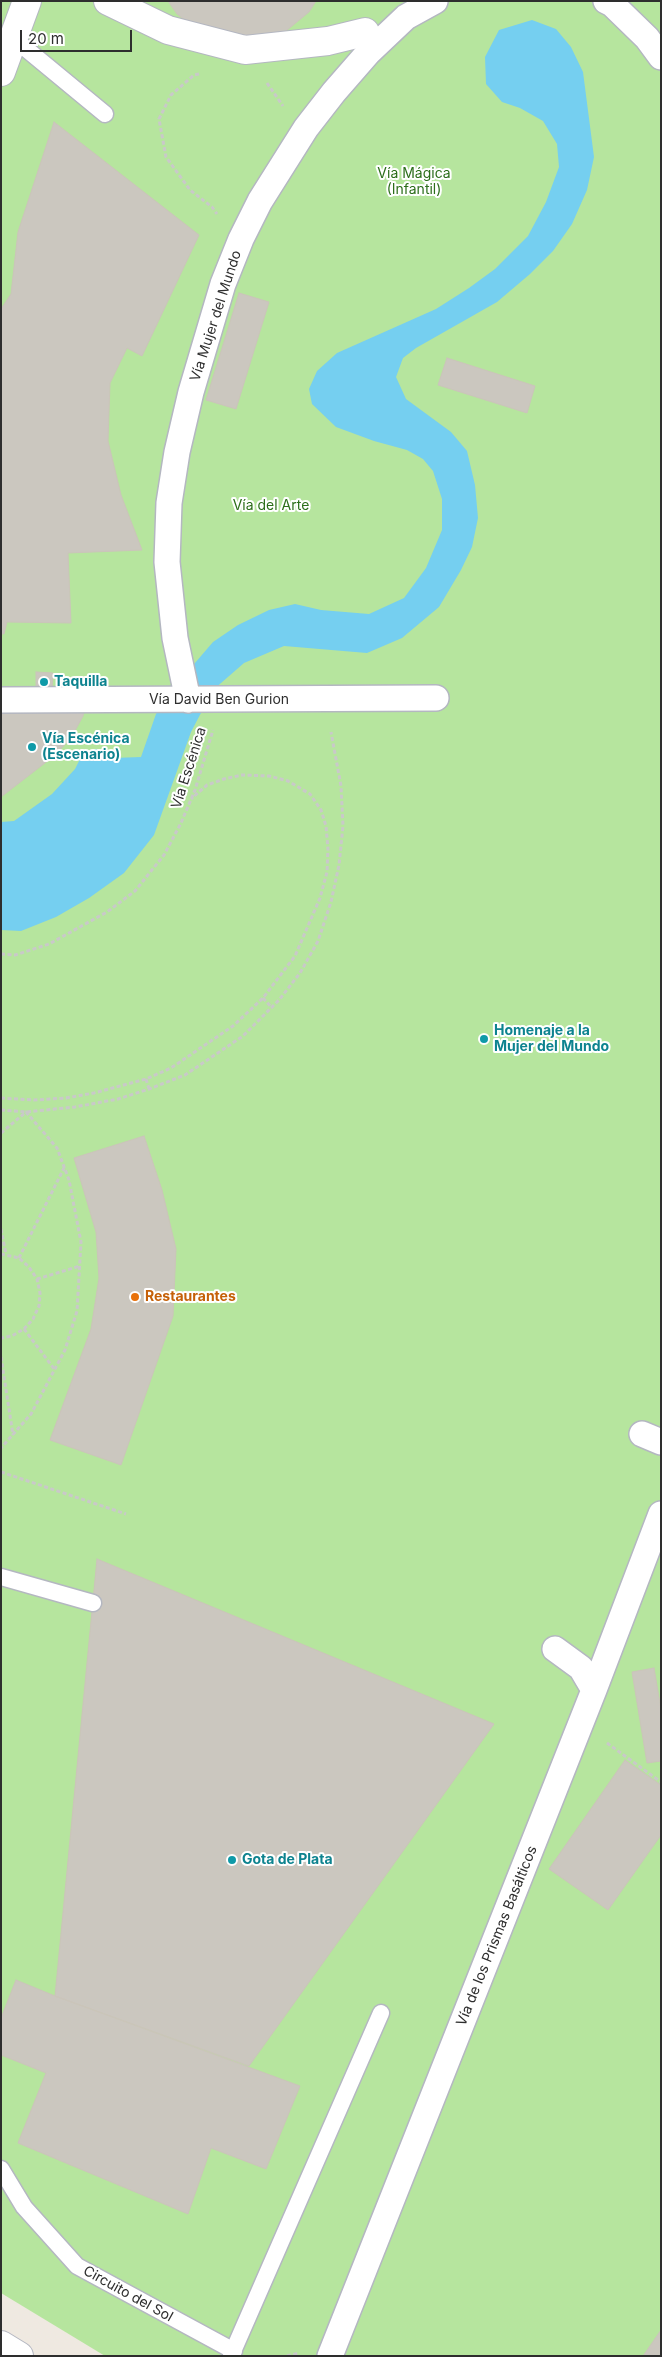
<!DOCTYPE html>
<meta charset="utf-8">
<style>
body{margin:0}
#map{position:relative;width:662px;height:2357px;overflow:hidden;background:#efe9e1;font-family:Inter,sans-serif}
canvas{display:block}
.frame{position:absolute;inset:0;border:2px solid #2e2e2e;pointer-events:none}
.scale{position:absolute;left:20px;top:30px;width:112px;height:22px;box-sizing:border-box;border:2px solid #2e2e2e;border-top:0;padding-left:6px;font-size:15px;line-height:18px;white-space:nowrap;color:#2e2e2e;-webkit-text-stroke:4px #fff;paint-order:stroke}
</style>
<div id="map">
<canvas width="662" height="2357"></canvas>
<div class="frame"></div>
<div class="scale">20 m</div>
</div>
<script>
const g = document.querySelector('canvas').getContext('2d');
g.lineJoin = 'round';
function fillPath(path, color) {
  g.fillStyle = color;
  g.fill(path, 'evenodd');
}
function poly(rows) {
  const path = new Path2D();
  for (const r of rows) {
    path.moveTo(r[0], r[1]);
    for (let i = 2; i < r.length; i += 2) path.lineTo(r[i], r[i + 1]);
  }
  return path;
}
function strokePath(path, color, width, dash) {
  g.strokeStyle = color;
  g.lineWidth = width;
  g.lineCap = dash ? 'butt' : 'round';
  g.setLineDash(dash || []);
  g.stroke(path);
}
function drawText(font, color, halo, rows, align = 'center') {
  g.font = font + ' Inter,sans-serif';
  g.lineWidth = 4;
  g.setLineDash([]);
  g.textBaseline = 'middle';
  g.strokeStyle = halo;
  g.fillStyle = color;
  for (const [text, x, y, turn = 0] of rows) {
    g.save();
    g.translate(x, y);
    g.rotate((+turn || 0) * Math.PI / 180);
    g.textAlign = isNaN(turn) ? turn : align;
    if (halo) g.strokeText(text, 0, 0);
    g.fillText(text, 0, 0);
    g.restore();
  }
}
fillPath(poly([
 [1,1,661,1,661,2356,105,2356,1,2293]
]), '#b6e59e');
fillPath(poly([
 [532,20,556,29,571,47,583,72,594,157,587,190,572,224,553,251,530,274,497,302,416,348,403,358,396,377,406,399,451,432,467,451,475,485,478,518,472,547,461,570,439,607,402,638,367,653,284,646,244,663,213,690,191,732,154,835,124,873,89,898,56,917,21,931,1,930,1,822,14,821,52,794,75,769,82,755,96,749,113,758,141,757,156,714,183,677,213,642,238,625,269,610,295,604,321,610,369,614,404,598,426,568,442,530,442,499,433,471,423,459,407,450,374,441,336,427,312,404,309,389,317,371,337,353,436,309,469,288,495,269,528,236,546,202,559,167,557,144,543,121,520,108,502,102,486,84,485,57,499,30]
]), '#75cff0');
const building = poly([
 [168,1,316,1,309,12,286,31,258,41,200,32,177,14,168,1],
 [54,122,199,235,142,356,127,348,110,383,108,441,121,495,142,550,68,553,71,623,7,622,4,634,1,634,1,309,11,294,18,232,54,122],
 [239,293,269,302,236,409,206,400,239,293],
 [447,358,535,386,527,413,438,385,447,358],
 [36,672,53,673,52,692,36,691,36,672],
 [85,707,83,716,71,738,54,756,1,797,1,712,85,707],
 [144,1136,162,1190,176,1249,173,1316,121,1465,50,1440,91,1329,99,1278,96,1232,74,1158,144,1136],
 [97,1559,494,1724,249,2066,55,1996,97,1559],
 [654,1668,661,1709,661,1761,647,1763,632,1672,654,1668],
 [625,1760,661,1785,661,1835,608,1910,549,1869,625,1760],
 [16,1980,55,1996,300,2086,266,2169,211,2148,188,2214,18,2143,46,2073,1,2055,1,2018,16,1980],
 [661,2330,661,2356,643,2356,661,2330]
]);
fillPath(building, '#cbc7bf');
strokePath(building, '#cbc5ba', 1);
const service = poly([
 [13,38,105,114],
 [1,1577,93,1603],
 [1,2169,24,2207,77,2266,234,2351],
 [231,2356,381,2013]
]);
const pedestrian = poly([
 [606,1,612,4,647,38,661,57],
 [1,700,436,698],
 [188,700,175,638,167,562,169,503,177,452,191,392,223,284,241,239,260,201,306,128,334,92,368,53,406,17,435,1],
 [642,1434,661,1442],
 [555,1649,581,1668,594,1690],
 [330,2356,594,1690,661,1514]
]);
const minor = poly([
 [108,1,168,30,245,50,328,41,365,32],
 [1,72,27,1]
]);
const tertiary = poly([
 [1,2345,19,2356]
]);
strokePath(service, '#b4b7c1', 19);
strokePath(pedestrian, '#b4b7c1', 28);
strokePath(minor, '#b4b7c1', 30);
strokePath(tertiary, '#b4b7c1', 30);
strokePath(poly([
 [199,74,194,75,171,95,159,119,166,157,190,190,212,207,217,214],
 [267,83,283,106],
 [1,954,15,955,49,944,107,912,135,891,164,855,181,823,195,790,213,730],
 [263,998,272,1008],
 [146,1079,149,1089],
 [1,1098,34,1100,66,1098,94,1093,146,1079,171,1068,233,1026,263,998,295,956,320,898,327,872,328,849,326,826,321,810,310,794,288,781,269,776,242,775,224,779,207,785,191,799],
 [1,1110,26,1112,75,1107,118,1099,149,1089,185,1075,243,1036,279,1000,300,973,318,941,331,902,339,865,343,826,341,786,331,732],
 [1,1133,26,1112,57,1148,69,1180,81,1242,77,1311,65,1350,31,1414,1,1448],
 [1,1229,6,1254],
 [1,1254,19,1258,29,1267,37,1279,40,1293,39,1306,33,1319,24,1329,12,1336,1,1338],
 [19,1258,64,1168],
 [37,1279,80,1266],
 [24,1329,55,1370],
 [1,1357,13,1435],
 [1,1472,126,1514],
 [607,1743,661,1782],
 [287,2356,299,2353]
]), '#c9c9c9', 3, [4, 2.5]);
strokePath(service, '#fff', 16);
strokePath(pedestrian, '#fff', 25);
strokePath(minor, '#fff', 28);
strokePath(tertiary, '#fff', 28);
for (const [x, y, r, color] of [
 [44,682,5,"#0f9aa8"],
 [32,747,5,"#0f9aa8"],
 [484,1039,5,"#0f9aa8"],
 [135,1297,5,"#e8710a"],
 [232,1860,5,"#0f9aa8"]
]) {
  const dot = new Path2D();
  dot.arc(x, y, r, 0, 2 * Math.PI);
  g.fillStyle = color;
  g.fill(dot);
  strokePath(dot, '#fff', 2);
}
drawText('14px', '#2c6e1b', '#fff', [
 ["Vía Mágica",414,174],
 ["(Infantil)",414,190],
 ["Vía del Arte",271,506]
]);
drawText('14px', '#2e2e2e', '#fff', [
 ["Vía Mujer del Mundo",216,316,-72],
 ["Vía David Ben Gurion",219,700],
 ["Vía Escénica",189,768,-72],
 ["Vía de los Prismas Basálticos",497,1936,-68],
 ["Circuito del Sol",128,2294,29]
]);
drawText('bold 14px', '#0d838f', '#fff', [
 ["Taquilla",54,682],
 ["Vía Escénica",42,739],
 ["(Escenario)",42,755],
 ["Homenaje a la",494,1031],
 ["Mujer del Mundo",494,1047],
 ["Gota de Plata",242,1860]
], 'left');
drawText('bold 14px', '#c56008', '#fff', [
 ["Restaurantes",145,1297]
], 'left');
</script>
